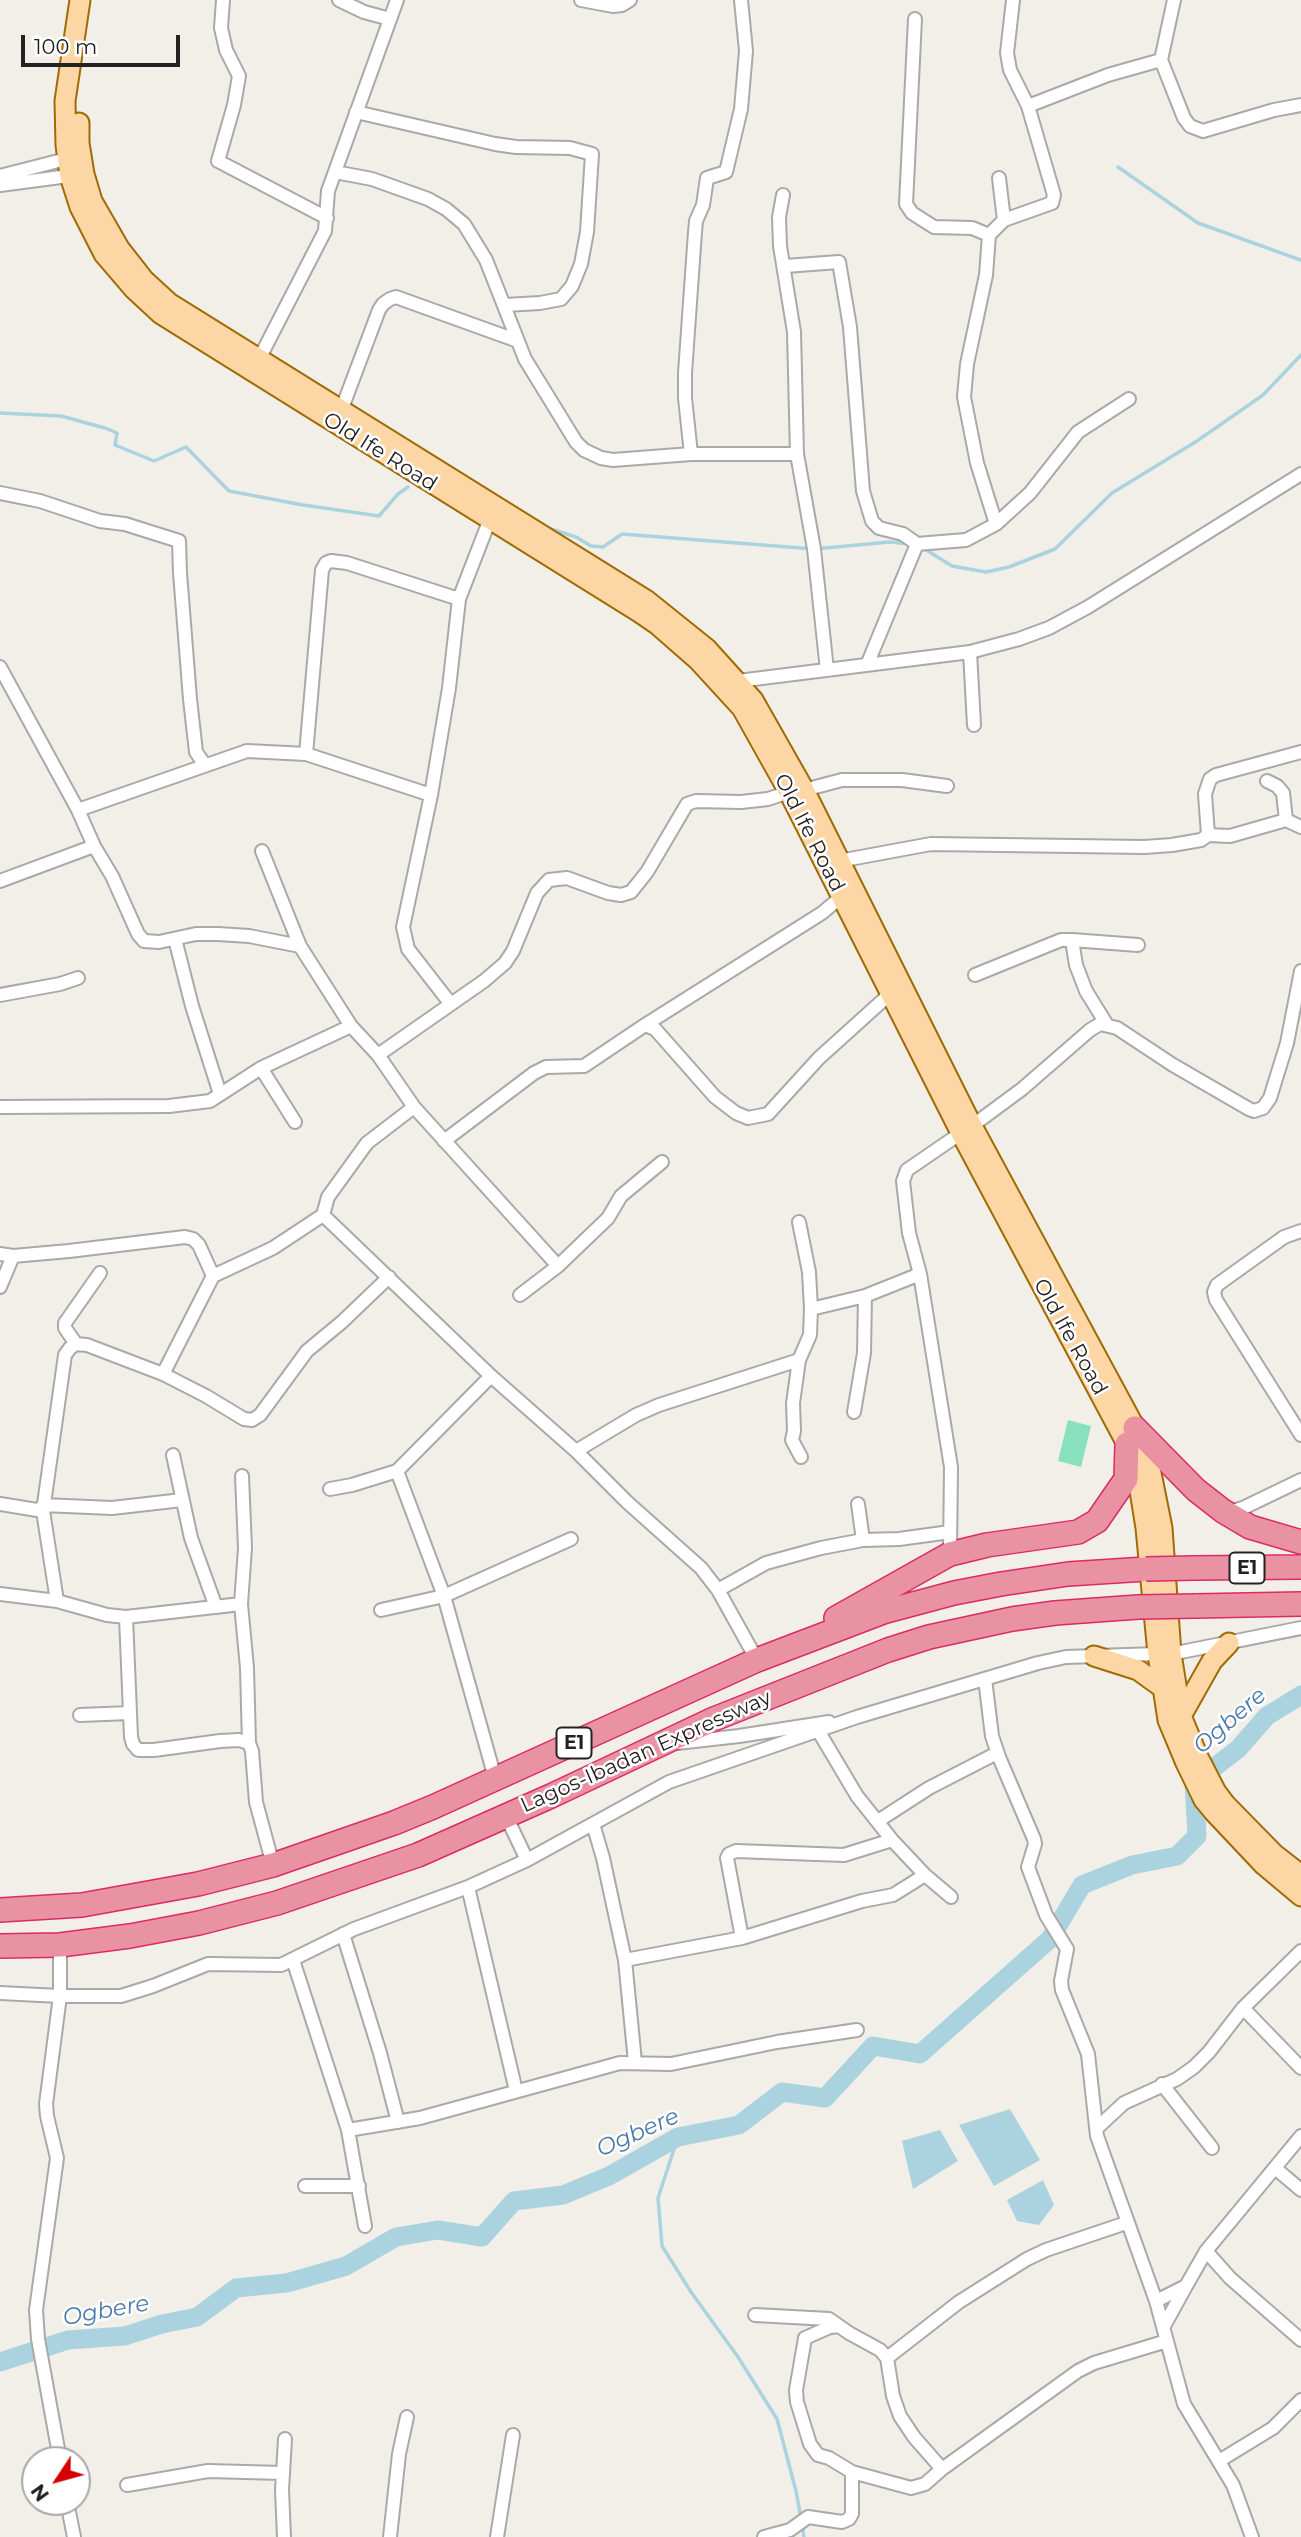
<!DOCTYPE html>
<style>
body{margin:0}
#map{position:relative;width:1301px;height:2537px;overflow:hidden;background:#f2efe9;font-family:Montserrat,sans-serif}
canvas{display:block}
.north{position:absolute;left:21px;top:2446px;width:70px;height:70px;box-sizing:border-box;background:#fff;border:2px solid #a7a7a7;border-radius:50%;rotate:234deg;font-size:19px;font-weight:700;line-height:28px;text-align:center;color:#222}
.north::after{content:'';display:block;margin:auto;width:24px;height:32px;background:#d40000;clip-path:polygon(50% 0,100% 100%,50% 72%,0 100%)}
.scale{position:absolute;left:21px;top:35px;width:159px;height:32px;box-sizing:border-box;border:4px solid #222;border-top:0;padding-left:9px;font-size:21px;line-height:24px;white-space:nowrap;color:#222;-webkit-text-stroke:5px #fff;paint-order:stroke}
</style>
<div id="map">
<canvas width="1301" height="2537"></canvas>
<div class="north">N</div>
<div class="scale">100 m</div>
</div>
<script>
const g = document.querySelector('canvas').getContext('2d');
g.lineJoin = 'round';
function fillPath(path, color) {
  g.fillStyle = color;
  g.fill(path, 'evenodd');
}
function poly(rows) {
  const path = new Path2D();
  for (const r of rows) {
    path.moveTo(r[0], r[1]);
    for (let i = 2; i < r.length; i += 2) path.lineTo(r[i], r[i + 1]);
  }
  return path;
}
function strokePath(path, color, width, dash) {
  g.strokeStyle = color;
  g.lineWidth = width;
  g.lineCap = dash ? 'butt' : 'round';
  g.setLineDash(dash || []);
  g.stroke(path);
}
function drawText(font, color, halo, rows, align = 'center') {
  g.font = font + ' Montserrat,sans-serif';
  g.lineWidth = 5;
  g.setLineDash([]);
  g.textBaseline = 'middle';
  g.strokeStyle = halo;
  g.fillStyle = color;
  for (const [text, x, y, turn = 0] of rows) {
    g.save();
    g.translate(x, y);
    g.rotate((+turn || 0) * Math.PI / 180);
    g.textAlign = isNaN(turn) ? turn : align;
    if (halo) g.strokeText(text, 0, 0);
    g.fillText(text, 0, 0);
    g.restore();
  }
}
fillPath(poly([
 [1068,1420,1091,1426,1081,1467,1058,1461]
]), '#88e0be');
fillPath(poly([
 [1010,2109,1040,2160,994,2186,959,2125],
 [940,2130,958,2161,913,2189,902,2141],
 [1043,2180,1054,2205,1039,2225,1017,2221,1007,2200]
]), '#aad3df');
strokePath(poly([
 [1118,167,1198,223,1301,260],
 [0,413,61,416,105,428,117,433,115,445,154,461,186,447,229,491,303,505,379,516,398,494,408,487],
 [548,528,576,537,591,546,603,547,622,534,814,549,890,542,910,544],
 [923,548,952,566,986,572,1009,567,1055,549,1112,493,1197,441,1263,395,1301,355],
 [678,2137,658,2198,662,2246,691,2292,738,2357,777,2419,796,2491,801,2518],
 [802,2525,804,2537]
]), '#aad3df', 3.5);
strokePath(poly([
 [0,2362,68,2340,125,2336,162,2324,197,2317,236,2288,287,2283,346,2266,396,2237,438,2230,482,2237,514,2201,563,2195,609,2176,678,2137,739,2125,782,2092,825,2098,873,2046,920,2054,1050,1939,1082,1885,1132,1865,1177,1856,1197,1836,1194,1783,1238,1749,1267,1716,1301,1695]
]), '#aad3df', 19);
const street = poly([
 [223,0,221,28,226,50,239,76,234,105,218,161,327,218],
 [339,0,364,12,390,19],
 [581,0,613,6,622,5,630,0],
 [915,19,906,204,912,213,934,227,972,228,989,235],
 [1161,60,1174,0],
 [1028,106,1108,75,1161,60,1184,118,1190,126,1203,131,1274,110,1301,105],
 [356,112,495,144,516,147,570,148,592,154,587,232,581,264,572,286,561,299,540,303,505,305],
 [335,172,372,179,428,199,446,209,464,224,486,260,525,359,576,442,584,450,601,458,613,460,691,454,797,454],
 [0,176,74,157],
 [999,178,1004,220],
 [0,185,76,175],
 [783,195,779,217,780,246,794,332,797,454,814,549,827,670],
 [785,266,839,262,850,327,863,491,872,521,879,528,903,534,917,544,966,540,996,524,1030,493,1078,432,1129,399],
 [257,363,325,231,328,191,397,0],
 [341,411,379,310,383,304,390,299,396,297,518,341],
 [691,454,685,398,685,373,695,232,696,221,703,205,707,178,726,172,741,109,746,51,741,0],
 [0,493,40,501,100,521,125,524,179,541,180,573,190,699,196,752,205,765],
 [996,524,977,463,964,397,967,364,986,275,989,235,1004,220,1052,203,1054,195,1028,106,1010,70,1007,53,1013,0],
 [970,652,974,725],
 [867,665,917,544],
 [0,667,78,810,94,846,112,876,138,934,144,941,159,942,196,934,218,934,249,936,300,946],
 [738,681,970,652,1019,639,1049,628,1088,607,1301,474],
 [306,754,322,570,326,563,331,561,347,563,459,599],
 [1267,781,1277,786,1283,793,1286,820],
 [804,790,842,780,902,780,947,786],
 [78,810,247,751,306,754,431,795],
 [1208,835,1230,836,1286,820,1301,827],
 [262,851,300,946,351,1026,378,1055,414,1107,558,1266],
 [839,861,931,844,1144,847,1172,845,1201,840,1208,835,1205,794,1210,779,1216,775,1301,752],
 [0,881,94,846],
 [175,939,192,1006,220,1094],
 [1072,940,1138,945],
 [975,975,1061,940,1072,940,1076,965,1086,991,1107,1025],
 [0,995,60,984,78,978],
 [450,1003,408,949,403,927,431,795,449,688,459,599,490,519],
 [645,1025,822,913,841,897],
 [378,1055,484,981,505,963,513,951,537,893,549,880,567,878,608,893,621,895,631,892,647,872,687,804,696,801,741,802,768,799,789,792],
 [261,1068,295,1122],
 [0,1107,169,1106,210,1101,261,1068,351,1026],
 [972,1126,1022,1089,1090,1030,1100,1024,1117,1028,1173,1065,1249,1109,1254,1111,1263,1108,1270,1098,1287,1043,1301,971],
 [444,1141,534,1073,546,1067,584,1066,645,1025,655,1029,715,1097,736,1113,748,1118,768,1114,819,1058,891,993],
 [323,1215,491,1376,576,1451,627,1502,701,1568,718,1590,757,1660],
 [799,1222,809,1272,811,1309,810,1335,799,1360,793,1403,794,1431,792,1440,801,1457],
 [1301,1231,1284,1237,1217,1285,1214,1292,1216,1300,1301,1435],
 [0,1254,13,1256,69,1251,185,1237,193,1239,199,1245,213,1276],
 [0,1287,13,1256],
 [520,1295,558,1266,608,1218,621,1196,662,1162],
 [811,1309,865,1296,920,1274],
 [76,1344,65,1328,65,1323,100,1273],
 [163,1374,213,1276,273,1248,323,1215,328,1197,367,1143,414,1107],
 [854,1412,864,1353,865,1296],
 [576,1451,636,1415,659,1405,799,1360],
 [173,1455,191,1538,216,1607],
 [397,1471,444,1596,495,1778],
 [242,1476,245,1548,241,1604,247,1668,249,1743,252,1751,256,1802,273,1865],
 [330,1489,352,1485,397,1471,491,1376],
 [0,1504,43,1511],
 [858,1504,863,1540],
 [43,1505,112,1508,182,1500],
 [1228,1512,1243,1508,1301,1480],
 [950,1554,951,1467,920,1274,909,1233,903,1181,907,1170,961,1133],
 [718,1590,766,1563,821,1548,863,1540,899,1539,950,1532],
 [0,1594,57,1601,107,1615,126,1617,241,1604],
 [57,1601,43,1511,65,1355,70,1348,76,1344,87,1345,163,1374,206,1396,244,1419,252,1420,260,1415,307,1351,342,1322,389,1277],
 [381,1610,444,1596,571,1539],
 [126,1617,131,1737,133,1744,138,1750,154,1750,220,1741,239,1740,249,1743],
 [1171,1654,1301,1628],
 [985,1679,992,1736,999,1757,1034,1839,1035,1844,1028,1867,1046,1915,1067,1949,1061,1981,1062,1990,1088,2054,1097,2136,1156,2301,1184,2404,1233,2485,1252,2537],
 [80,1715,130,1713],
 [819,1732,857,1796,892,1840,925,1875,951,1897],
 [677,1743,739,1736,829,1722],
 [506,1816,527,1860],
 [878,1821,929,1788,997,1753],
 [593,1824,603,1858,625,1960,635,2062],
 [468,1887,516,2091],
 [343,1934,380,2053,398,2122],
 [742,1938,727,1858,729,1854,736,1851,844,1855,892,1840],
 [293,1960,348,2130,365,2226],
 [625,1960,742,1938,862,1901,893,1895,925,1875],
 [0,1993,60,1996,121,1996,153,1986,208,1964,281,1965,354,1929,468,1887,527,1860,669,1782,857,1717,1038,1663,1066,1657,1158,1654],
 [1243,2008,1301,2068],
 [1162,2084,1212,2148],
 [1097,2128,1124,2103,1177,2079,1194,2067,1209,2052,1243,2008,1301,1951],
 [348,2130,420,2118,620,2063,671,2064,777,2042,857,2030],
 [1275,2168,1301,2190],
 [305,2186,359,2186],
 [1206,2251,1230,2278,1301,2340],
 [1156,2301,1186,2286,1206,2251,1301,2136],
 [755,2315,829,2319,849,2333,880,2350,887,2358,893,2396,900,2416,914,2437,942,2469],
 [839,2326,830,2327,805,2338,796,2390,797,2402,810,2444,818,2455,829,2458,852,2472,911,2488,925,2484,942,2469,1078,2371,1094,2363,1167,2341],
 [1164,2326,1186,2286],
 [887,2358,959,2302,1027,2259,1046,2250,1126,2223],
 [60,2460,38,2339,36,2310,57,2158,47,2116,46,2104,60,1996,60,1945],
 [1219,2461,1273,2428,1301,2400],
 [127,2485,208,2471,283,2473],
 [67,2502,74,2537],
 [284,2537,282,2490,285,2439],
 [390,2537,399,2454,407,2417],
 [497,2537,513,2435],
 [764,2537,790,2530,808,2517,842,2522,849,2519,852,2514,852,2472]
]);
const primary = poly([
 [80,0,65,101,66,145,70,176,80,207,104,254,134,289,161,314,639,612,658,625,698,660,742,708,789,792,961,1133,1127,1444,1138,1478,1146,1528,1158,1654,1168,1720,1186,1763,1204,1800,1214,1812,1264,1865,1301,1896],
 [79,123,79,143,84,174,92,201,119,248,144,280,169,303,646,600,707,649,753,700,804,790,972,1126,1135,1428,1151,1473,1162,1528,1171,1654,1181,1716,1198,1757,1216,1792,1225,1804,1274,1854,1301,1875],
 [1094,1656,1138,1670,1163,1688],
 [1181,1716,1212,1661,1229,1643]
]);
const highway = poly([
 [1135,1428,1196,1490,1223,1511,1250,1527,1301,1542],
 [1194,1568,1301,1567],
 [1195,1606,1301,1604],
 [836,1618,950,1554,987,1545,1078,1532,1097,1521,1126,1479,1127,1444],
 [0,1910,82,1905,198,1884,273,1865,394,1823,433,1807,757,1660,883,1612,954,1593,1001,1584,1068,1574,1146,1569],
 [0,1946,60,1945,130,1936,199,1923,277,1903,418,1855,551,1796,714,1719,888,1650,929,1637,1012,1619,1055,1613,1138,1607]
]);
strokePath(street, '#a9a9a9', 16);
strokePath(primary, '#a06b00', 23);
strokePath(highway, '#dc2a67', 26);
strokePath(street, '#fff', 12);
strokePath(primary, '#fcd6a4', 19);
strokePath(highway, '#e892a2', 23);
const highwayBridge = poly([
 [1146,1569,1194,1568],
 [1138,1607,1195,1606]
]);
strokePath(highwayBridge, '#dc2a67', 26, []);
strokePath(highwayBridge, '#e892a2', 23);
for (const [x, y, w] of [
 [1247,1568,35],
 [574,1743,35]
]) {
  const box = new Path2D();
  box.roundRect(x - w / 2, y - 15.5, w, 31, 5);
  g.fillStyle = '#fff';
  g.fill(box);
  strokePath(box, '#222', 2);
}
drawText('bold 19px', '#222', null, [
 ["E1",1247,1568],
 ["E1",574,1743]
]);
drawText('21px', '#222', '#fff', [
 ["Old Ife Road",380,452,32],
 ["Old Ife Road",809,833,63],
 ["Old Ife Road",1070,1337,61],
 ["Lagos-Ibadan Expressway",646,1752,-24]
]);
drawText('italic 23px', '#4a7aab', '#fff', [
 ["Ogbere",1230,1721,-41],
 ["Ogbere",638,2133,-24],
 ["Ogbere",106,2311,-10]
]);
</script>
